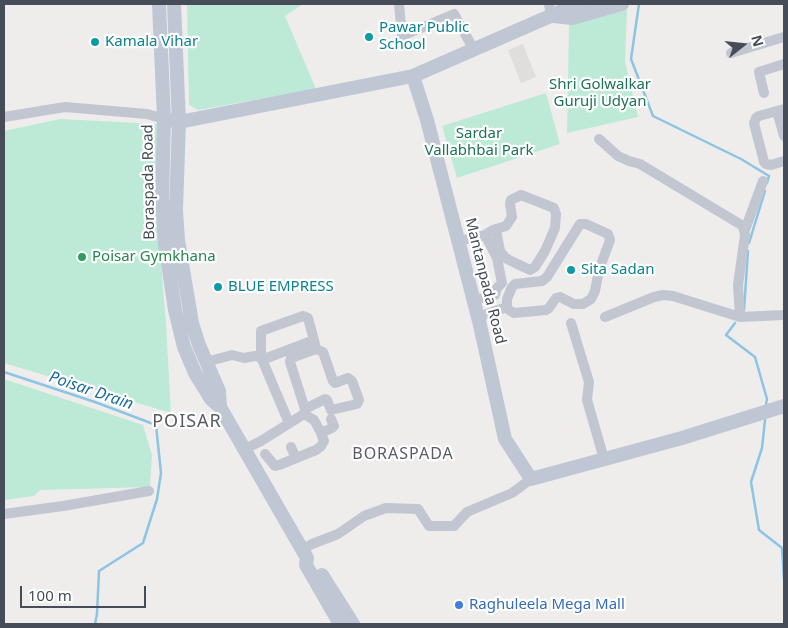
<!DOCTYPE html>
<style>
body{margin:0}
#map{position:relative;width:788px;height:628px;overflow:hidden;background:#efedec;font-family:"Noto Sans",sans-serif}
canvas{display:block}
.frame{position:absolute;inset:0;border:5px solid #464d58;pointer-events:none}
.north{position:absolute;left:718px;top:20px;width:50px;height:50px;-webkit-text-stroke:4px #fff;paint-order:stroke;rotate:74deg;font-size:14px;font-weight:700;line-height:20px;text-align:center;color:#464d58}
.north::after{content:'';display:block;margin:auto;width:18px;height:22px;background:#464d58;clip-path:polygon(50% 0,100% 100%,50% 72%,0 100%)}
.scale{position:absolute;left:20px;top:586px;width:126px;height:22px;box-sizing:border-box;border:2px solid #464d58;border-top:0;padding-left:6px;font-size:15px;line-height:18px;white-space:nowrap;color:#464d58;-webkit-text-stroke:4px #fff;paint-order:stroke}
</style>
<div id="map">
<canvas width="788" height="628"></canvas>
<div class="frame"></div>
<div class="north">N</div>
<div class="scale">100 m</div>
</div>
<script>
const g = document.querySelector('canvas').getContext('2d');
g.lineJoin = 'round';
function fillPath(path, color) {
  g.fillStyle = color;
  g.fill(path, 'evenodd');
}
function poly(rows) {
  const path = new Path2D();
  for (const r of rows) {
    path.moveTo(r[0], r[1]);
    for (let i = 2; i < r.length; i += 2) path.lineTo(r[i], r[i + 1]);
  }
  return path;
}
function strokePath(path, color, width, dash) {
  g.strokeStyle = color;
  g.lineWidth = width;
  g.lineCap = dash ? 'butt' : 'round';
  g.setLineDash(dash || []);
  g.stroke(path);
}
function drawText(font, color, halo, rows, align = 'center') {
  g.font = font + ' "Noto Sans",sans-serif';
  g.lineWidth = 4.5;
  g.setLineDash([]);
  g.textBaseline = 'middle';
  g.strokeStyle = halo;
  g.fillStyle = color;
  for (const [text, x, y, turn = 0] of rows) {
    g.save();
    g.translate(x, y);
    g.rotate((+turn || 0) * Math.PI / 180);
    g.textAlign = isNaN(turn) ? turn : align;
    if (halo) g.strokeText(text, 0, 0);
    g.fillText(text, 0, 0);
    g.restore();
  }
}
fillPath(poly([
 [523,44,536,77,521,83,508,50]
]), '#e0dedd');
fillPath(poly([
 [187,4,303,4,285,16,316,89,198,110,189,105],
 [627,10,625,61,638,117,567,133,569,25],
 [546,93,560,144,457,178,442,126],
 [60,119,159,124,155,190,166,324,171,413,4,363,4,131],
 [4,379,143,425,152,455,150,487,40,490,34,496,4,500]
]), '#bdead6');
strokePath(poly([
 [639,4,631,59,653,116,741,159,769,176,767,183],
 [749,243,765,191],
 [744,310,748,251],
 [735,323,726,335,755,357,767,399,766,404],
 [4,372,95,402,156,425,161,473,157,499,143,543,99,571,97,614,95,624],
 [765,420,762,448,751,482,759,530,782,548,784,579]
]), '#8dc4e4', 2.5);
strokePath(poly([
 [399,4,402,36,454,14,474,50],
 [549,4,551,16],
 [731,53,784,37],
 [764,93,759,72,784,64],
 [784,109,759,116,756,118,754,123,764,162,766,164,771,165,784,161],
 [777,111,784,136],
 [4,117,65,107,147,114,164,119],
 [599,139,618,156,629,161,640,164,743,226,745,235,738,285,740,317,784,315],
 [580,224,586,224,608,234,610,240,599,270,595,291,591,299,583,304,574,304,560,297,556,298,549,308,546,310,514,313,509,310,507,307,507,299,512,287,515,284,542,281,547,277,580,224],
 [745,230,763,181],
 [459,241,485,235,493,230,506,226,512,217,510,204,511,200,521,195,554,208,556,214,555,228,545,251,535,267,530,270,507,259,503,255,500,251,496,230],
 [474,300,495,295,497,288,502,283,497,258,485,235],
 [478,317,507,307],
 [605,317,654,297,663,295,673,296,740,317],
 [571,323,589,382,587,400,604,459],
 [314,340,267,358,261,357,261,331,303,316,308,318,314,340,316,349],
 [206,362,232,355,244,358,255,356,261,357,289,423],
 [321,433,332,428,334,426,331,419],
 [291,447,296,458],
 [245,449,261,441,304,414,305,409,290,362,291,358,316,349,323,352,333,381,335,383,348,378,352,381,359,400,357,404,331,410,327,400,325,399,305,409],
 [265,454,275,466,279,465,316,450,321,446,324,441,321,433,314,420,304,414],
 [4,514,63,506,149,491],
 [302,550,312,544,338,534,364,516,386,508,418,509,429,526,454,526,467,512,512,493,531,479]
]), '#c1c6d1', 10);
strokePath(poly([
 [159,4,164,119,162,198,165,244,175,310,184,347,195,373,211,399,220,407,307,558,306,565,340,624],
 [174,4,179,122,176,210,178,240,192,323,199,345,219,391,220,407],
 [554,16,572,18,622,4],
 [413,76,571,7,584,4],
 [164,119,179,122,413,76,427,120,480,325,505,439,531,479,682,438,784,406],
 [322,575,353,624]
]), '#c0c7d4', 14);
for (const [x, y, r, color] of [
 [369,37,5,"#0f9aa8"],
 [95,42,5,"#0f9aa8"],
 [82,257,5,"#2e9e5b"],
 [571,270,5,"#0f9aa8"],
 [218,287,5,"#0f9aa8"],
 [459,605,5,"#3f7fe0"]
]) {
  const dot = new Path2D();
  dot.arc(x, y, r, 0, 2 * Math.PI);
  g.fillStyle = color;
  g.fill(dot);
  strokePath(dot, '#fff', 2);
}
drawText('15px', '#0d838f', '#fff', [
 ["Pawar Public",379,28],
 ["School",379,45],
 ["Kamala Vihar",105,42],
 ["Sita Sadan",581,270],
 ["BLUE EMPRESS",228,287]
], 'left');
drawText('15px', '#1d7356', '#fff', [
 ["Shri Golwalkar",600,85],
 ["Guruji Udyan",600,102],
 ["Sardar",479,134],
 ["Vallabhbai Park",479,151]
]);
drawText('15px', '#464d58', '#fff', [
 ["Boraspada Road",149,182,-91],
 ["Mantanpada Road",485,281,76]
]);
drawText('15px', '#27864d', '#fff', [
 ["Poisar Gymkhana",92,257]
], 'left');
drawText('15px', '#366cbe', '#fff', [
 ["Raghuleela Mega Mall",469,605]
], 'left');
drawText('italic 16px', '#176a9b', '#fff', [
 ["Poisar Drain",91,391,19]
]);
g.letterSpacing = '1px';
drawText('16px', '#5a5c61', '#fff', [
 ["BORASPADA",403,454]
]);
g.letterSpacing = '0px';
g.letterSpacing = '1px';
drawText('18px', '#5a5c61', '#fff', [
 ["POISAR",187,422]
]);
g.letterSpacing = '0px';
</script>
